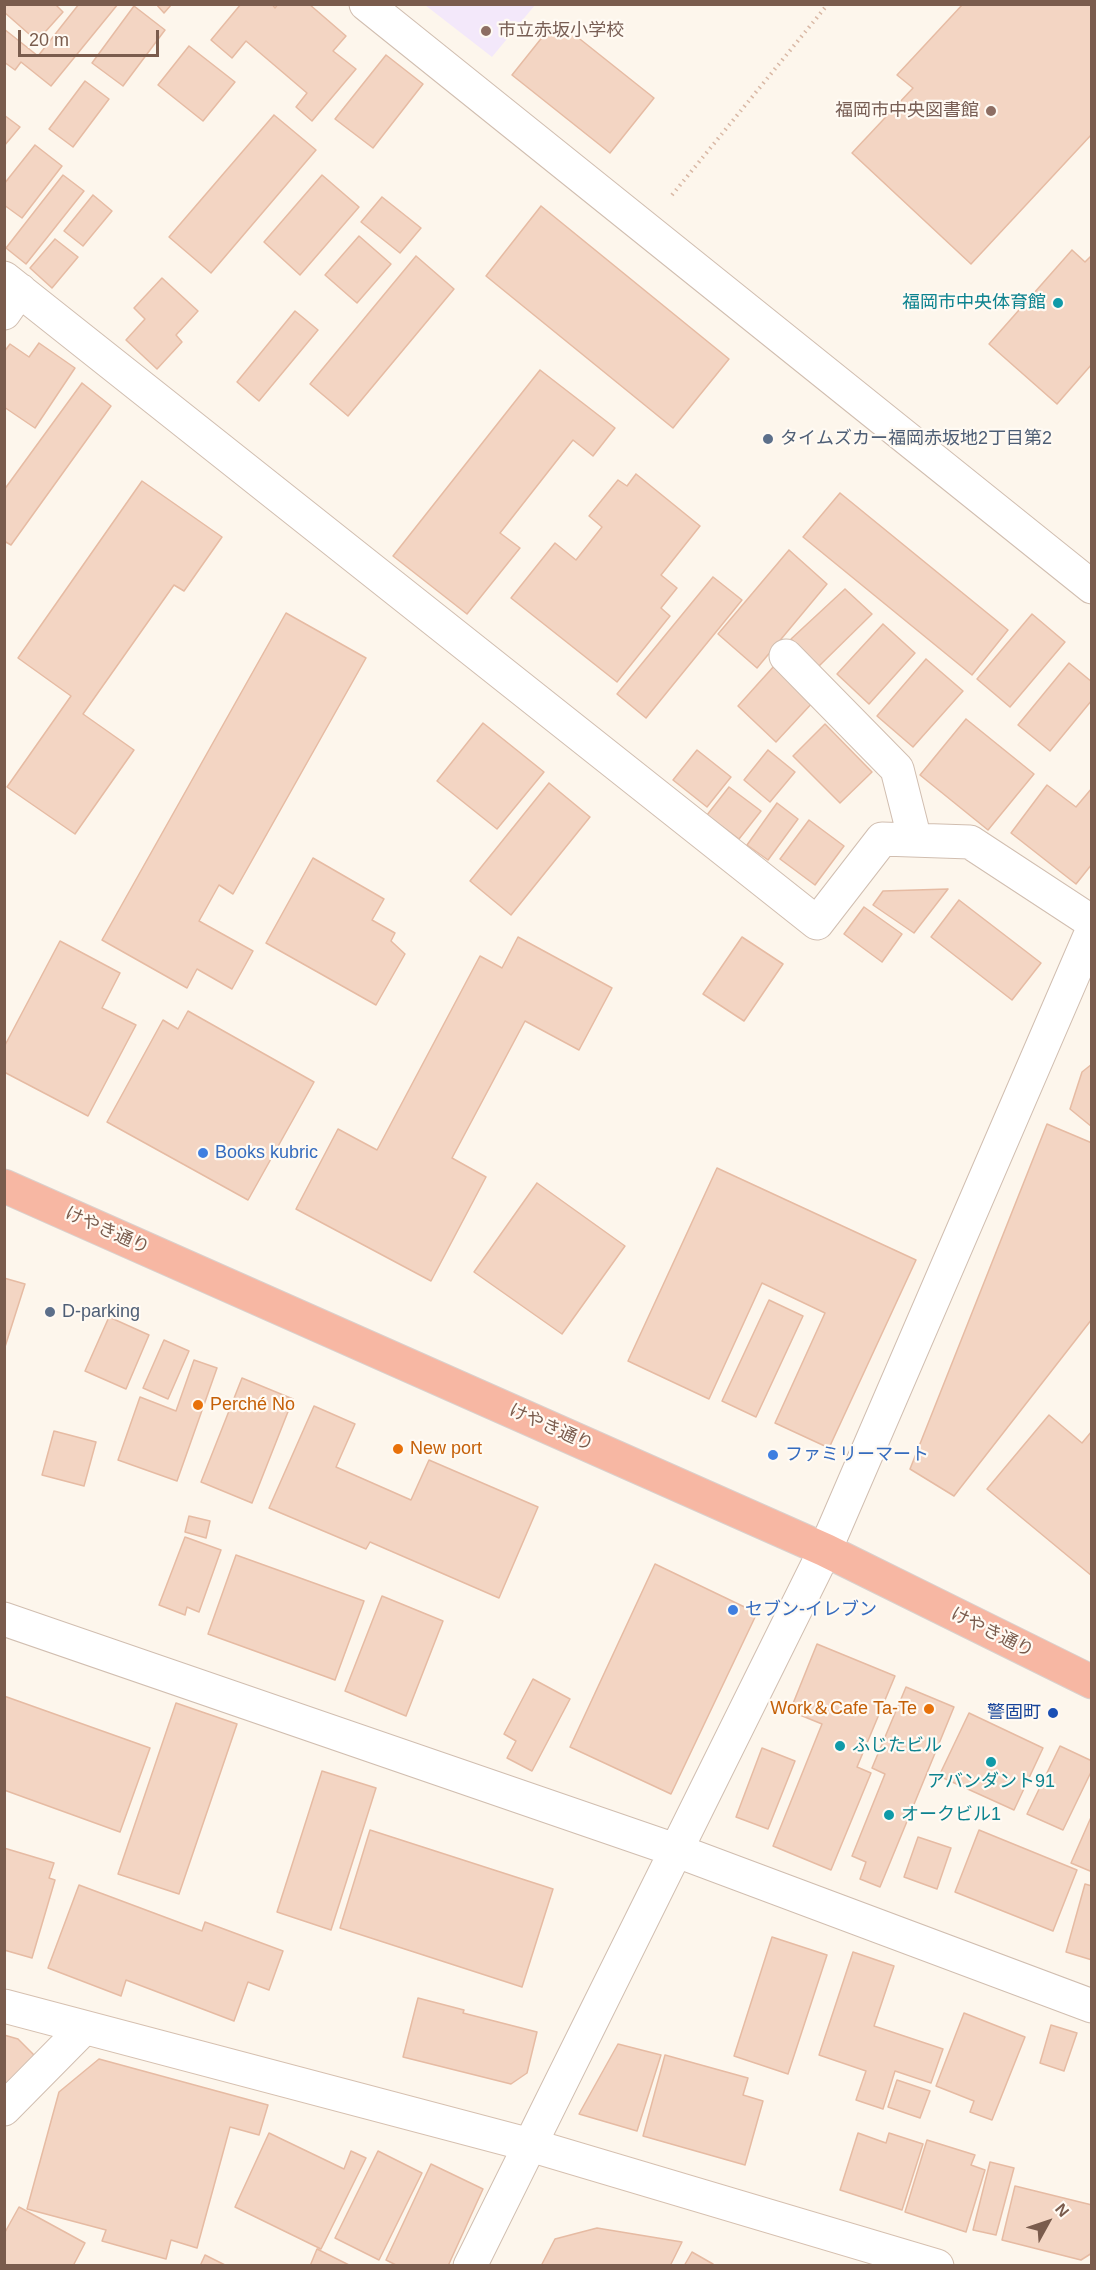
<!DOCTYPE html>
<meta charset="utf-8">
<style>
body{margin:0}
#map{position:relative;width:1096px;height:2270px;overflow:hidden;background:#fdf6ec;font-family:Helvetica,sans-serif}
canvas{display:block}
.frame{position:absolute;inset:0;border:6px solid #7a5c4d;pointer-events:none}
.north{position:absolute;left:1018px;top:2192px;width:60px;height:60px;-webkit-text-stroke:4px #fffaf3;paint-order:stroke;rotate:50deg;font-size:16px;font-weight:700;line-height:24px;text-align:center;color:#7a5c4d}
.north::after{content:'';display:block;margin:auto;width:21px;height:27px;background:#7a5c4d;clip-path:polygon(50% 0,100% 100%,50% 72%,0 100%)}
.scale{position:absolute;left:18px;top:30px;width:141px;height:27px;box-sizing:border-box;border:3px solid #7a5c4d;border-top:0;padding-left:8px;font-size:18px;line-height:21px;white-space:nowrap;color:#7a5c4d;-webkit-text-stroke:4px #fffaf3;paint-order:stroke}
</style>
<div id="map">
<canvas width="1096" height="2270"></canvas>
<div class="frame"></div>
<div class="north">N</div>
<div class="scale">20 m</div>
</div>
<script>
const g = document.querySelector('canvas').getContext('2d');
g.lineJoin = 'round';
function fillPath(path, color) {
  g.fillStyle = color;
  g.fill(path, 'evenodd');
}
function poly(rows) {
  const path = new Path2D();
  for (const r of rows) {
    path.moveTo(r[0], r[1]);
    for (let i = 2; i < r.length; i += 2) path.lineTo(r[i], r[i + 1]);
  }
  return path;
}
function strokePath(path, color, width, dash) {
  g.strokeStyle = color;
  g.lineWidth = width;
  g.lineCap = dash ? 'butt' : 'round';
  g.setLineDash(dash || []);
  g.stroke(path);
}
function drawText(font, color, halo, rows, align = 'center') {
  g.font = font + ' Helvetica,"Noto Sans JP",sans-serif';
  g.lineWidth = 4.5;
  g.setLineDash([]);
  g.textBaseline = 'middle';
  g.strokeStyle = halo;
  g.fillStyle = color;
  for (const [text, x, y, turn = 0] of rows) {
    g.save();
    g.translate(x, y);
    g.rotate((+turn || 0) * Math.PI / 180);
    g.textAlign = isNaN(turn) ? turn : align;
    if (halo) g.strokeText(text, 0, 0);
    g.fillText(text, 0, 0);
    g.restore();
  }
}
fillPath(poly([
 [425,5,535,5,492,57]
]), '#f3e8fa');
const building = poly([
 [4,4,55,4,63,12,37,41,4,12,4,4],
 [79,4,118,4,51,86,21,62,15,70,4,62,4,29,38,56,79,4],
 [156,4,172,4,164,13,156,4],
 [241,4,272,4,275,8,278,4,309,4,346,36,333,51,356,69,312,121,296,107,307,93,246,41,232,58,211,40,241,4],
 [963,4,1092,4,1092,134,971,264,852,153,913,88,897,75,963,4],
 [134,6,165,30,123,86,92,63,134,6],
 [556,20,654,98,610,153,512,75,556,20],
 [189,46,235,82,203,121,158,85,189,46],
 [386,55,423,84,373,148,335,119,386,55],
 [85,81,109,99,73,147,49,129,85,81],
 [4,115,20,127,4,146,4,115],
 [274,115,316,150,211,273,169,237,274,115],
 [35,145,62,166,22,218,4,205,4,184,35,145],
 [63,175,84,191,26,264,6,248,63,175],
 [322,175,359,207,300,275,264,242,322,175],
 [93,195,112,211,83,246,64,231,93,195],
 [382,197,421,228,400,253,361,222,382,197],
 [541,206,729,359,673,428,486,276,541,206],
 [359,236,391,264,357,303,325,275,359,236],
 [55,239,78,257,52,288,30,268,55,239],
 [1072,250,1085,262,1092,255,1092,364,1057,404,989,344,1072,250],
 [416,256,454,289,348,416,310,384,416,256],
 [162,278,198,311,176,335,182,342,157,369,126,340,145,319,134,308,162,278],
 [295,311,318,330,259,401,237,382,295,311],
 [39,343,75,368,35,428,4,407,4,352,10,344,29,357,39,343],
 [540,370,615,428,593,456,573,440,500,533,520,548,467,614,393,556,540,370],
 [82,383,111,406,11,545,4,541,4,490,82,383],
 [636,474,700,526,661,575,677,588,661,608,670,616,617,682,511,598,555,543,576,560,602,527,589,516,618,480,627,486,636,474],
 [142,481,222,537,184,591,174,585,83,714,134,750,75,834,7,787,71,696,18,658,142,481],
 [840,493,1008,630,972,675,803,537,840,493],
 [789,550,827,584,757,668,718,634,789,550],
 [713,577,742,600,646,718,617,694,713,577],
 [845,589,872,614,818,667,791,639,845,589],
 [286,613,366,658,233,894,219,885,199,921,253,951,232,989,197,969,187,988,102,940,286,613],
 [1032,614,1065,642,1010,707,977,679,1032,614],
 [883,624,915,653,869,704,837,674,883,624],
 [926,659,963,691,913,747,877,716,926,659],
 [1069,663,1092,682,1092,700,1050,751,1018,725,1069,663],
 [775,665,815,700,776,742,738,706,775,665],
 [966,719,1034,774,988,830,920,775,966,719],
 [483,723,544,772,497,829,437,781,483,723],
 [825,724,872,772,840,803,793,756,825,724],
 [697,750,731,777,707,807,673,780,697,750],
 [768,750,795,772,770,802,744,780,768,750],
 [549,783,590,817,511,915,470,881,549,783],
 [1047,785,1076,807,1092,788,1092,864,1076,884,1011,833,1047,785],
 [729,787,761,811,739,839,707,815,729,787],
 [777,803,798,819,768,860,747,845,777,803],
 [809,820,844,846,815,885,780,859,809,820],
 [313,858,384,899,372,920,395,933,391,941,405,954,376,1005,266,943,313,858],
 [948,889,914,933,873,905,883,891,948,889],
 [959,900,1041,963,1012,1000,931,937,959,900],
 [864,907,902,934,882,962,844,934,864,907],
 [518,937,612,988,579,1050,525,1021,452,1158,486,1177,431,1281,296,1209,338,1129,377,1150,480,956,502,968,518,937],
 [742,937,783,964,744,1021,703,994,742,937],
 [60,941,120,973,102,1008,136,1025,88,1116,4,1072,4,1047,60,941],
 [188,1011,314,1082,248,1200,107,1122,163,1020,178,1029,188,1011],
 [1092,1064,1092,1127,1070,1109,1082,1072,1092,1064],
 [1047,1124,1092,1143,1092,1319,954,1496,910,1469,1047,1124],
 [717,1168,916,1260,829,1448,775,1423,825,1313,762,1283,709,1399,628,1361,717,1168],
 [537,1183,625,1246,562,1334,474,1272,537,1183],
 [4,1278,25,1284,4,1350,4,1278],
 [769,1300,803,1316,756,1417,722,1401,769,1300],
 [109,1317,149,1335,126,1389,85,1371,109,1317],
 [164,1340,189,1351,168,1399,143,1388,164,1340],
 [194,1360,217,1368,177,1481,118,1460,140,1397,176,1411,194,1360],
 [242,1378,293,1399,252,1503,201,1482,242,1378],
 [314,1406,355,1424,336,1467,411,1500,429,1460,538,1507,499,1598,370,1542,366,1549,269,1508,314,1406],
 [1049,1415,1082,1443,1092,1431,1092,1576,987,1489,1049,1415],
 [54,1431,96,1442,84,1486,42,1475,54,1431],
 [189,1516,210,1521,206,1538,185,1532,189,1516],
 [185,1537,221,1550,199,1612,187,1607,185,1615,159,1605,185,1537],
 [236,1555,364,1601,335,1680,208,1634,236,1555],
 [655,1564,757,1613,671,1794,570,1747,655,1564],
 [382,1596,443,1621,406,1716,345,1691,382,1596],
 [817,1644,895,1676,857,1767,871,1773,831,1870,773,1846,822,1724,790,1711,817,1644],
 [533,1679,570,1699,532,1771,507,1758,516,1741,504,1734,533,1679],
 [906,1687,954,1707,880,1887,860,1879,866,1862,852,1856,885,1774,872,1768,906,1687],
 [4,1696,150,1748,120,1832,4,1790,4,1696],
 [176,1703,237,1724,179,1894,118,1874,176,1703],
 [969,1713,1043,1748,1014,1810,939,1776,969,1713],
 [1060,1746,1092,1761,1092,1770,1063,1830,1027,1814,1060,1746],
 [762,1748,795,1761,768,1829,736,1817,762,1748],
 [322,1771,376,1788,331,1930,277,1912,322,1771],
 [1092,1815,1092,1867,1090,1871,1071,1863,1092,1815],
 [370,1830,553,1889,522,1987,340,1928,370,1830],
 [979,1830,1077,1870,1053,1931,955,1892,979,1830],
 [918,1837,951,1848,937,1889,904,1877,918,1837],
 [4,1848,54,1863,49,1878,55,1880,32,1958,4,1950,4,1848],
 [1085,1884,1092,1886,1092,1960,1066,1952,1085,1884],
 [79,1885,202,1931,205,1922,283,1951,269,1990,248,1982,234,2021,126,1980,121,1996,48,1968,79,1885],
 [772,1937,827,1955,788,2074,734,2056,772,1937],
 [853,1952,894,1966,874,2026,943,2049,931,2083,895,2071,883,2109,856,2100,866,2071,819,2055,853,1952],
 [418,1998,464,2010,463,2013,537,2032,527,2073,511,2084,403,2057,418,1998],
 [964,2013,1025,2037,992,2120,970,2112,974,2101,936,2086,964,2013],
 [1051,2025,1077,2033,1064,2071,1040,2063,1051,2025],
 [4,2035,18,2039,36,2057,4,2088,4,2035],
 [618,2044,661,2055,637,2131,579,2114,618,2044],
 [665,2055,748,2078,743,2095,763,2101,745,2165,643,2136,665,2055],
 [99,2059,268,2105,259,2135,230,2127,197,2248,171,2240,166,2259,102,2241,106,2230,27,2209,59,2092,99,2059],
 [897,2080,930,2091,920,2118,888,2107,897,2080],
 [269,2133,344,2169,351,2151,366,2158,321,2249,235,2207,269,2133],
 [858,2133,886,2143,889,2133,923,2144,902,2210,840,2190,858,2133],
 [927,2140,975,2155,971,2165,985,2170,966,2232,905,2212,927,2140],
 [378,2151,422,2173,379,2260,335,2238,378,2151],
 [990,2162,1014,2168,996,2235,973,2230,990,2162],
 [431,2164,483,2189,448,2266,398,2266,386,2260,431,2164],
 [1015,2186,1092,2205,1092,2253,1081,2260,1002,2240,1015,2186],
 [19,2207,85,2243,73,2266,4,2266,4,2234,19,2207],
 [597,2228,682,2242,670,2266,541,2266,555,2239,597,2228],
 [317,2249,351,2266,310,2266,317,2249],
 [692,2252,713,2264,711,2266,684,2266,692,2252],
 [205,2255,227,2266,200,2266,205,2255]
]);
fillPath(building, '#f3d5c3');
strokePath(building, '#e6bba3', 1.5);
const street = poly([
 [366,4,1092,587],
 [4,278,817,923,882,839,970,842,1092,922],
 [4,313,20,290],
 [786,656,897,769,915,840],
 [4,1619,675,1850,1092,2006],
 [4,2109,83,2029],
 [470,2266,825,1550,1092,931]
]);
const secondary = poly([
 [4,2006,530,2145,937,2266]
]);
const highway = poly([
 [4,1186,825,1550,1092,1682]
]);
strokePath(street, '#d1beb0', 35);
strokePath(secondary, '#d6c0b0', 35);
strokePath(highway, '#dad1cd', 35);
strokePath(poly([
 [672,195,828,4]
]), '#d9b8a5', 4, [1.5, 4.5]);
strokePath(street, '#fff', 33);
strokePath(secondary, '#fff', 33);
strokePath(highway, '#f7b7a3', 33);
for (const [x, y, r, color] of [
 [486,31,6,"#8d6e63"],
 [991,111,6,"#8d6e63"],
 [1058,303,6,"#0f9aa8"],
 [768,439,6,"#5c6f8a"],
 [203,1153,6,"#3f7fe0"],
 [50,1312,6,"#5c6f8a"],
 [198,1405,6,"#e8710a"],
 [398,1449,6,"#e8710a"],
 [773,1455,6,"#3f7fe0"],
 [733,1610,6,"#3f7fe0"],
 [929,1709,6,"#e8710a"],
 [1053,1713,6,"#1a4fb4"],
 [840,1746,6,"#0f9aa8"],
 [991,1762,6,"#0f9aa8"],
 [889,1815,6,"#0f9aa8"]
]) {
  const dot = new Path2D();
  dot.arc(x, y, r, 0, 2 * Math.PI);
  g.fillStyle = color;
  g.fill(dot);
  strokePath(dot, '#fffaf3', 2);
}
drawText('18px', '#785e54', '#fffaf3', [
 ["市立赤坂小学校",498,31],
 ["福岡市中央図書館",979,111,"right"]
], 'left');
drawText('18px', '#0d838f', '#fffaf3', [
 ["福岡市中央体育館",1046,303,"right"],
 ["ふじたビル",852,1746],
 ["アバンダント91",991,1782,"center"],
 ["オークビル1",901,1815]
], 'left');
drawText('18px', '#4e5e75', '#fffaf3', [
 ["タイムズカー福岡赤坂地2丁目第2",780,439],
 ["D-parking",62,1312]
], 'left');
drawText('18px', '#366cbe', '#fffaf3', [
 ["Books kubric",215,1153],
 ["ファミリーマート",785,1455],
 ["セブン-イレブン",745,1610]
], 'left');
drawText('18px', '#7a5c4d', '#fffaf3', [
 ["けやき通り",107,1231,24],
 ["けやき通り",551,1428,24],
 ["けやき通り",992,1633,26]
]);
drawText('18px', '#c56008', '#fffaf3', [
 ["Perché No",210,1405],
 ["New port",410,1449],
 ["Work＆Cafe Ta-Te",917,1709,"right"]
], 'left');
drawText('18px', '#164399', '#fffaf3', [
 ["警固町",1041,1713]
], 'right');
</script>
